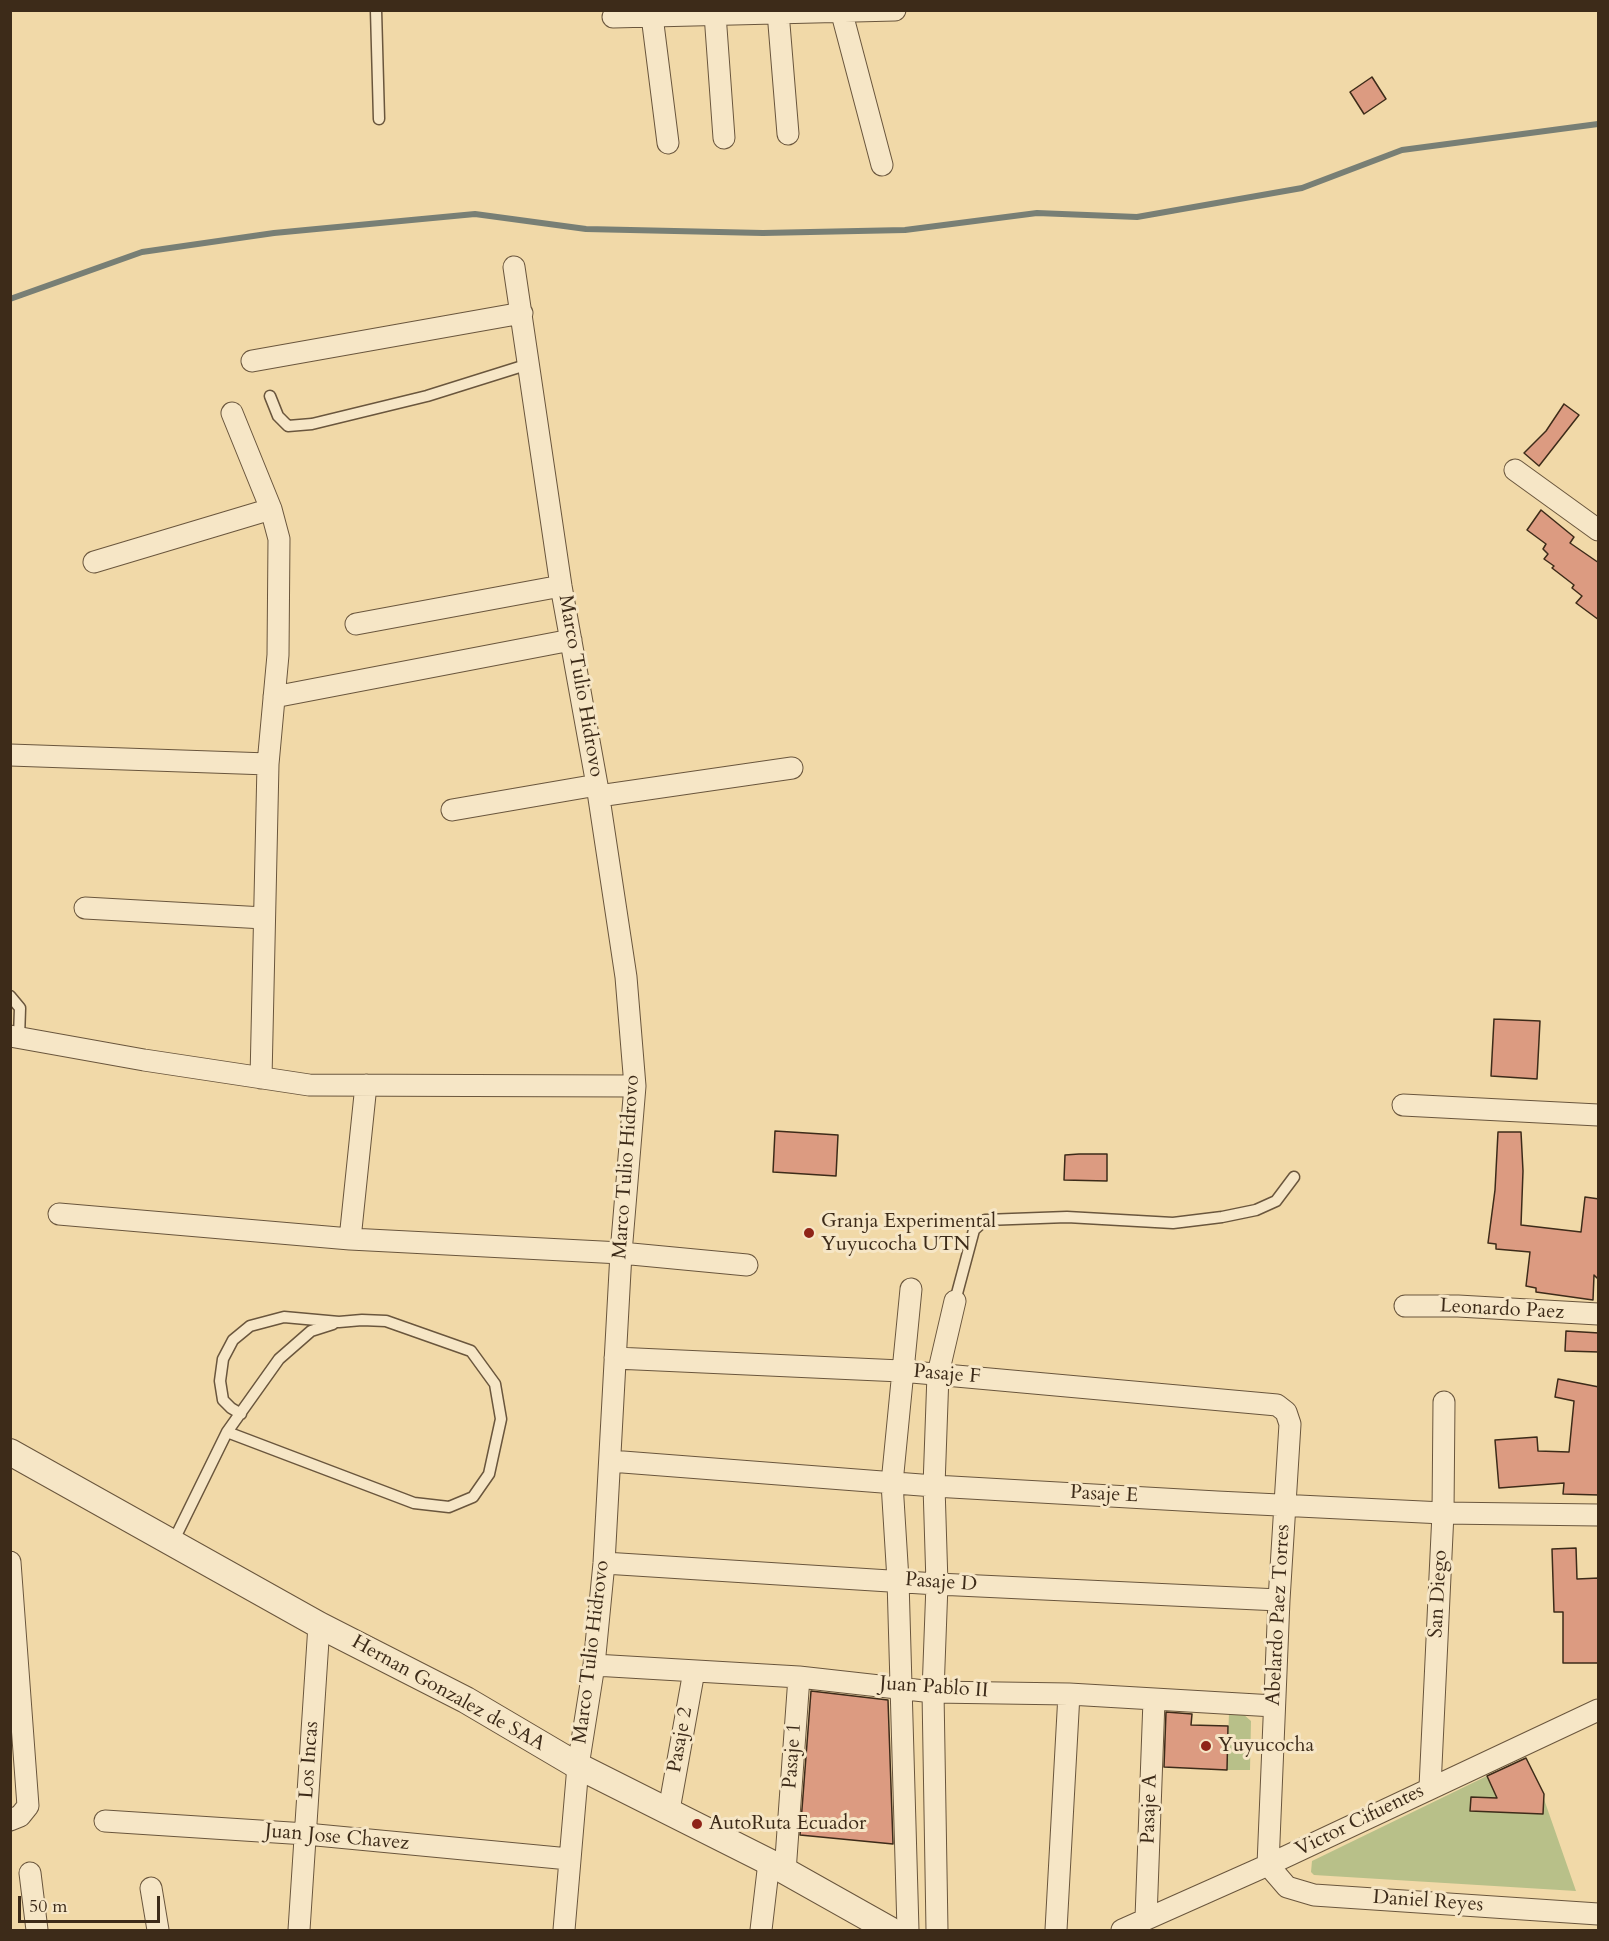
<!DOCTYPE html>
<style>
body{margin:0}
#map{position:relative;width:1609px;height:1941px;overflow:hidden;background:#f1d9a8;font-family:Cardo,serif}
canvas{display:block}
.frame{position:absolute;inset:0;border:12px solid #3d2b19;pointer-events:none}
.scale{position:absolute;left:18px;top:1896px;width:142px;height:27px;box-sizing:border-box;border:3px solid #3d2b19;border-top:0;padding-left:8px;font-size:18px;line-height:21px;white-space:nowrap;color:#3d2b19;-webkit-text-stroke:4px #f6e6c6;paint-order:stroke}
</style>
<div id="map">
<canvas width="1609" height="1941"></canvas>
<div class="frame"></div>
<div class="scale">50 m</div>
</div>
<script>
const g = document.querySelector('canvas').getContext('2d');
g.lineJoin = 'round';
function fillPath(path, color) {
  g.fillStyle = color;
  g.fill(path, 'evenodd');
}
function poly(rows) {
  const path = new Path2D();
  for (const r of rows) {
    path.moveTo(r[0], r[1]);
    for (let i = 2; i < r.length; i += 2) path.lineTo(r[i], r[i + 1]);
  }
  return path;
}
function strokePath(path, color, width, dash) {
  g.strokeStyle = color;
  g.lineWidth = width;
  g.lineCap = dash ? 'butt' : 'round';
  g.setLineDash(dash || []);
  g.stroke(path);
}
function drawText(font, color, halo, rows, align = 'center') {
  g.font = font + ' Cardo,serif';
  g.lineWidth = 6;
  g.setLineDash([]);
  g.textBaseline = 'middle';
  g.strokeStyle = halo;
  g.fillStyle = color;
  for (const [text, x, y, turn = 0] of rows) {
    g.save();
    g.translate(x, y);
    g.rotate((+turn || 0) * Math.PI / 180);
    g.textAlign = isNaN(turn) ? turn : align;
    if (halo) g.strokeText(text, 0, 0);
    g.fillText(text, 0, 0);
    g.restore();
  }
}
fillPath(poly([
 [1229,1713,1243,1714,1251,1721,1250,1770,1227,1770],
 [1526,1757,1538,1782,1576,1891,1314,1875,1311,1872,1312,1861]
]), '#b8c089');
strokePath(poly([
 [10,299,142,252,274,233,475,214,586,229,763,233,905,230,1037,213,1137,217,1302,188,1402,150,1598,124]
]), '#787f75', 6);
const building = poly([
 [1372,77,1386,99,1364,114,1350,92,1372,77],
 [1564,404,1579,415,1539,466,1524,453,1546,431,1564,404],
 [1541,510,1574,537,1570,543,1599,563,1599,620,1576,603,1582,596,1572,588,1574,585,1552,568,1554,566,1544,559,1548,554,1543,549,1546,544,1527,530,1541,510],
 [1494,1019,1540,1021,1537,1079,1491,1076,1494,1019],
 [775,1131,838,1135,836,1176,773,1172,775,1131],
 [1498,1132,1521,1132,1523,1171,1521,1225,1581,1232,1585,1197,1599,1199,1599,1280,1594,1275,1593,1300,1536,1292,1536,1288,1526,1286,1530,1252,1496,1249,1496,1244,1488,1243,1495,1190,1498,1132],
 [1079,1154,1107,1154,1107,1181,1064,1180,1065,1155,1079,1154],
 [1566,1331,1599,1333,1599,1352,1565,1351,1566,1331],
 [1558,1379,1599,1387,1599,1495,1563,1494,1564,1483,1499,1488,1495,1440,1537,1437,1538,1451,1569,1452,1574,1401,1555,1397,1558,1379],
 [1576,1548,1577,1579,1599,1578,1599,1663,1563,1663,1563,1612,1554,1612,1552,1549,1576,1548],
 [811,1691,888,1700,893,1844,800,1835,811,1691],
 [1166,1712,1192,1714,1191,1725,1228,1726,1227,1770,1164,1767,1166,1712],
 [1526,1758,1544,1794,1543,1814,1470,1811,1471,1797,1497,1798,1487,1776,1526,1758]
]);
fillPath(building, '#dc9b81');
strokePath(building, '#3d2b19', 1.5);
const service = poly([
 [376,10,379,119],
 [270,396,278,416,288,426,312,424,427,396,529,364],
 [10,996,20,1008,19,1038],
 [955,1301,974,1230,985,1220,1067,1217,1173,1223,1222,1217,1256,1210,1276,1201,1294,1177],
 [227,1432,414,1503,449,1507,473,1497,489,1474,501,1419,495,1384,471,1351,386,1321,362,1320,339,1322,284,1317,250,1326,233,1340,223,1359,220,1381,223,1400,231,1408,241,1414],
 [173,1542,227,1432,279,1359,311,1331,333,1324]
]);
const minor = poly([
 [841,10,882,165],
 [778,12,788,134],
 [715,14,724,138],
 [652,16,668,143],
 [613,17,895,10],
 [514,267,561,586,597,785,626,977,635,1086,621,1253,604,1563,594,1665,578,1766,564,1930],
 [252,361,522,313],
 [232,413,271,509,279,539,278,655,268,764,261,1078],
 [1515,470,1598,530],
 [94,562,271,509],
 [356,624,561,586],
 [274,697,571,640],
 [10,755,268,764],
 [599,796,792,768],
 [452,810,597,785],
 [85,908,264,918],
 [10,1036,144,1060,309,1085,635,1086],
 [366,1085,350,1239,621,1253,747,1265],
 [1403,1105,1598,1115],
 [59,1214,350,1239],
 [1405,1306,1458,1306,1598,1314],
 [615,1358,901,1371,1277,1405,1286,1412,1290,1424,1279,1600,1268,1865,1287,1887,1314,1895,1598,1914],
 [610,1461,934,1486,1217,1502,1443,1513,1598,1515],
 [10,1562,28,1806,20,1816,10,1820],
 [604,1563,937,1584,1279,1600],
 [594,1665,799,1677,933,1692,1069,1694,1274,1706],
 [1430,1787,1443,1513,1444,1402],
 [669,1810,694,1671],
 [105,1821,306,1834,569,1859],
 [785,1872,799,1677],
 [30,1873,37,1930],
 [151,1888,158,1930],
 [1146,1918,1154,1700],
 [299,1930,319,1625],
 [761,1930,769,1862],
 [908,1930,898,1580,892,1483,911,1289],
 [937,1930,933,1692,937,1584,934,1486,938,1374,955,1301],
 [1056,1930,1069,1694],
 [1122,1930,1268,1865,1598,1710]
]);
const tertiary = poly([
 [10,1452,319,1625,466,1700,578,1766,769,1862,890,1930]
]);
strokePath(service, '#6a563d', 13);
strokePath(minor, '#6a563d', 23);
strokePath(tertiary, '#6a563d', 28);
strokePath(service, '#f6e6c6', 10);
strokePath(minor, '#f6e6c6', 21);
strokePath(tertiary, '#f6e6c6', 26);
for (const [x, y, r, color] of [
 [809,1233,6,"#8f2418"],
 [1206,1746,6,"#8f2418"],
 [697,1824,6,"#8f2418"]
]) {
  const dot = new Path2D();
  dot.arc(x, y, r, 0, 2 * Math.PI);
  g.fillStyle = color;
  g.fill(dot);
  strokePath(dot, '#f6e6c6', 2);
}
drawText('20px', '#3d2b19', '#f6e6c6', [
 ["Marco Tulio Hidrovo",580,686,80],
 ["Marco Tulio Hidrovo",627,1167,-86],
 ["Leonardo Paez",1502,1310,3],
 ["Pasaje F",947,1375,5],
 ["Pasaje E",1104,1495,3],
 ["Pasaje D",941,1583,4],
 ["San Diego",1439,1594,-87],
 ["Abelardo Paez Torres",1279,1615,-87],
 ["Marco Tulio Hidrovo",592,1652,-83],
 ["Juan Pablo II",934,1688,4],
 ["Hernan Gonzalez de SAA",448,1694,29],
 ["Pasaje 2",681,1740,-80],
 ["Pasaje 1",793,1756,-86],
 ["Los Incas",310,1760,-86],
 ["Pasaje A",1150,1809,-88],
 ["Victor Cifuentes",1360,1821,-26],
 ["Juan Jose Chavez",337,1838,5],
 ["Daniel Reyes",1428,1902,4]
]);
drawText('20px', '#3d2b19', '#f6e6c6', [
 ["Granja Experimental",821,1222],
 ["Yuyucocha UTN",821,1245],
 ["Yuyucocha",1218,1746],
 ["AutoRuta Ecuador",709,1824]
], 'left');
</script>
